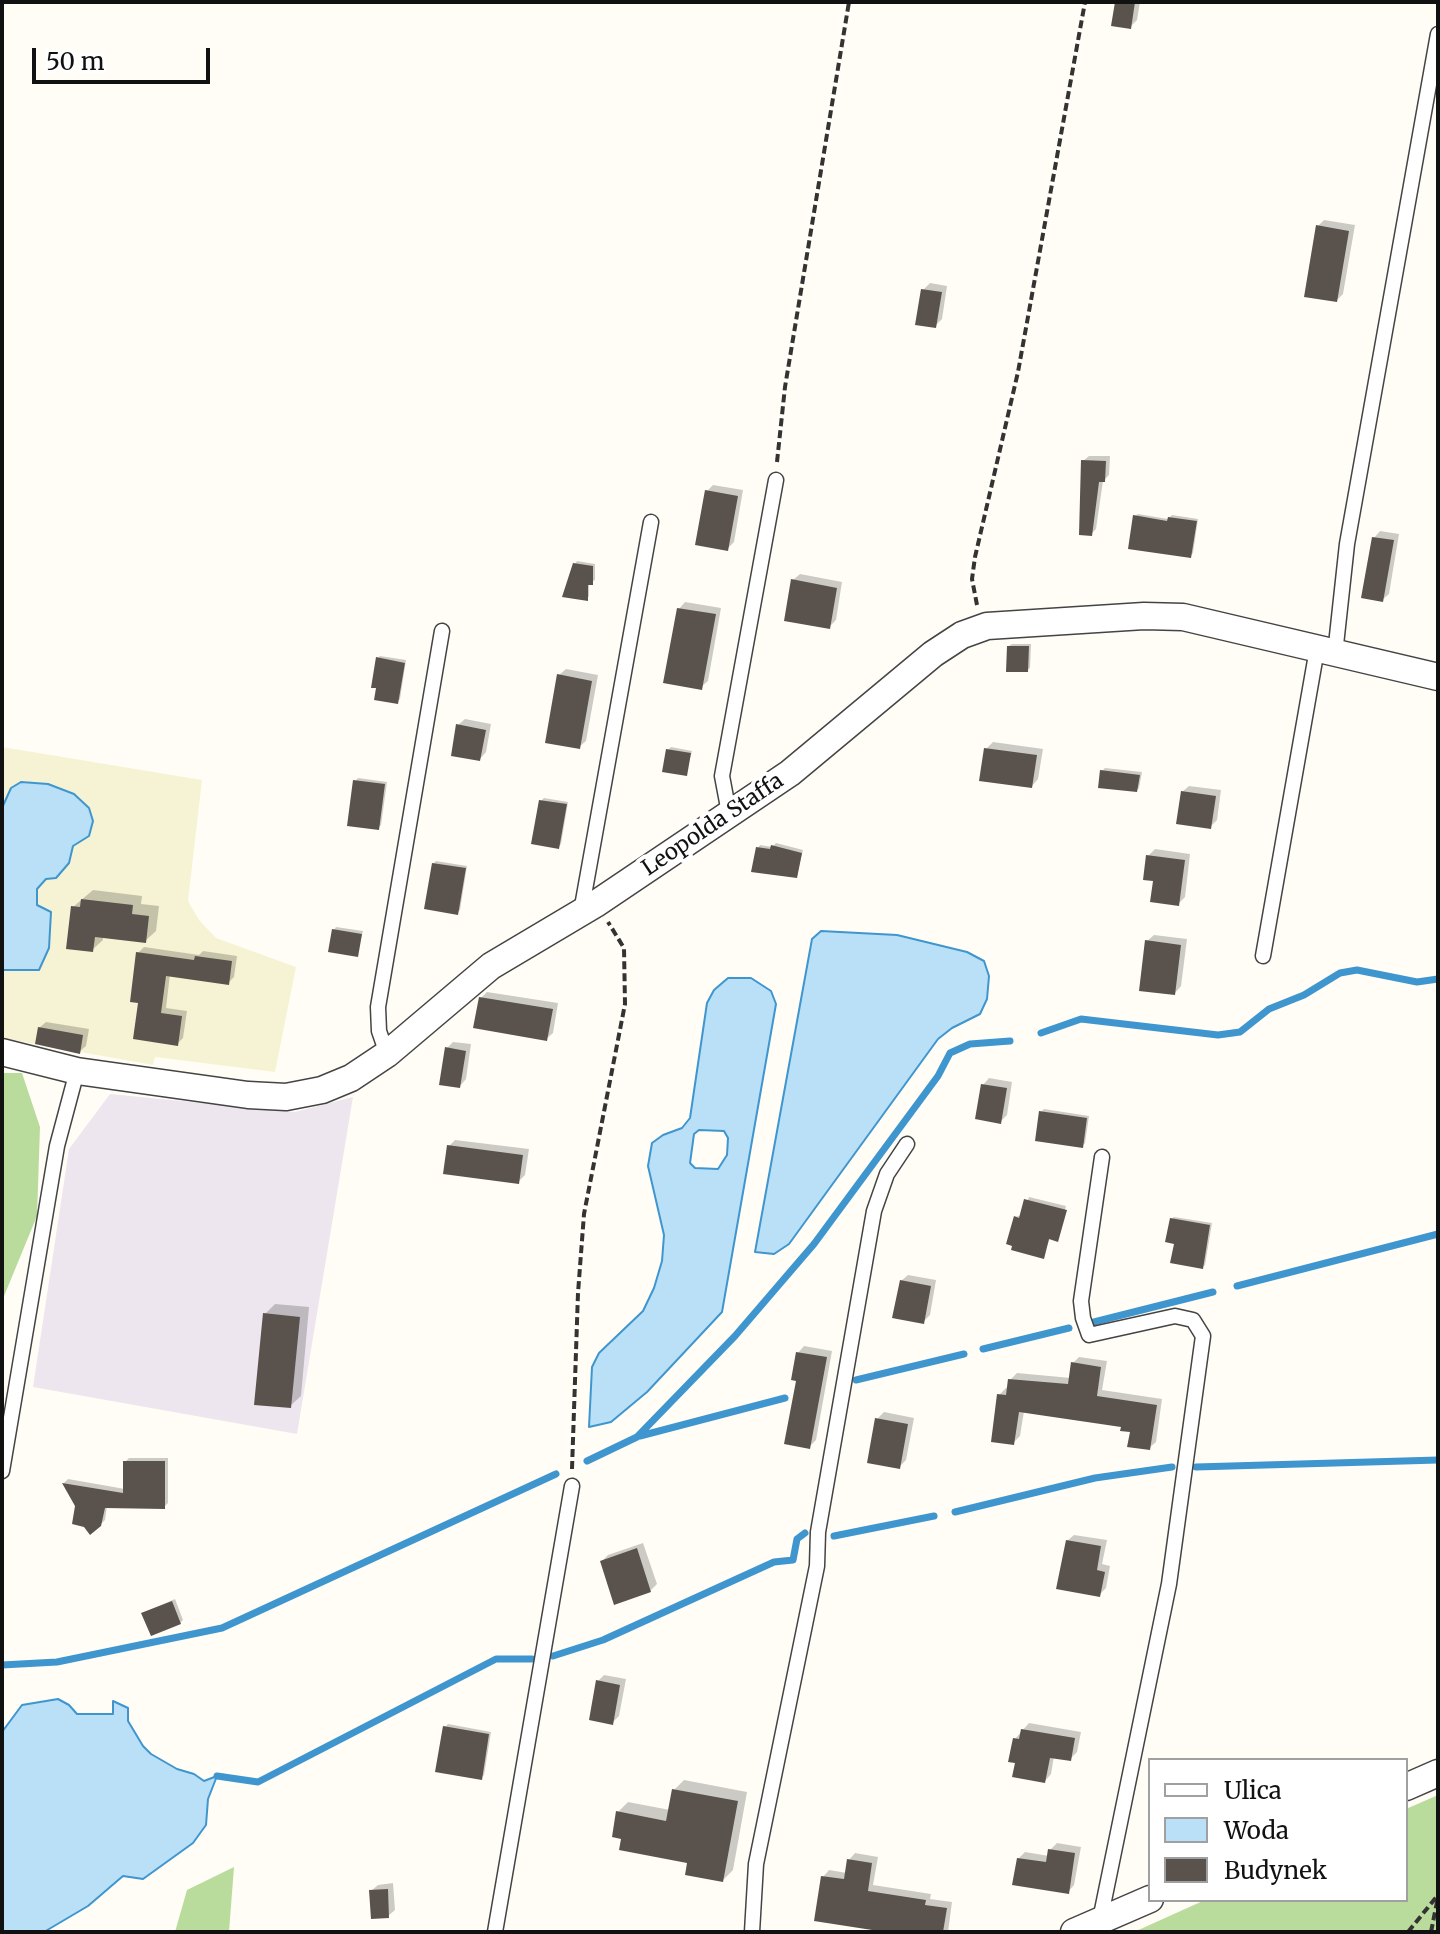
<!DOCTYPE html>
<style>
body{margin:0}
#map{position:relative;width:1440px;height:1934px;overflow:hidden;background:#fffdf5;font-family:Merriweather,serif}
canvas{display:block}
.frame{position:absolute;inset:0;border:4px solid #111;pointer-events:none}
.legend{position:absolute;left:1148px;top:1758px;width:260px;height:144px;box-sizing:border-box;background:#fff;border:2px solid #a0a0a0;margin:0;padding:10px 14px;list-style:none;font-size:24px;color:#111}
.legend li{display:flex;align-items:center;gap:16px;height:40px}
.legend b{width:40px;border:2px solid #a0a0a0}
.scale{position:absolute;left:32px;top:48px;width:178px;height:36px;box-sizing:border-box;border:4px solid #111;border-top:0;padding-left:10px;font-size:24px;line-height:28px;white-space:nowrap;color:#111;-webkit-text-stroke:6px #fff;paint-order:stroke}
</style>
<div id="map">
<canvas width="1440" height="1934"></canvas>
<div class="frame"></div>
<ul class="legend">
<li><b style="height:10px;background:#fff"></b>Ulica</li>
<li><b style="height:22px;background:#b9e0f7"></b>Woda</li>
<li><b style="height:22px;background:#5a524d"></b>Budynek</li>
</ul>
<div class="scale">50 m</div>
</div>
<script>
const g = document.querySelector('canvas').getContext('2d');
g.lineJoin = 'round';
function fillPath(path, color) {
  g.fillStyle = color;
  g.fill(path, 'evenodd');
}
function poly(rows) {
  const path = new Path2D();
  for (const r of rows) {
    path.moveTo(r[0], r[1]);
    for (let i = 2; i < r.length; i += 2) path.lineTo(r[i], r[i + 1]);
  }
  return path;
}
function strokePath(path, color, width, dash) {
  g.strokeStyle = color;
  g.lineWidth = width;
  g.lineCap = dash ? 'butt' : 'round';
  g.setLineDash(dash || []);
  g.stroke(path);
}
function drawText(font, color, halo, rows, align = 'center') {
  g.font = font + ' Merriweather,serif';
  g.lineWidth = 8;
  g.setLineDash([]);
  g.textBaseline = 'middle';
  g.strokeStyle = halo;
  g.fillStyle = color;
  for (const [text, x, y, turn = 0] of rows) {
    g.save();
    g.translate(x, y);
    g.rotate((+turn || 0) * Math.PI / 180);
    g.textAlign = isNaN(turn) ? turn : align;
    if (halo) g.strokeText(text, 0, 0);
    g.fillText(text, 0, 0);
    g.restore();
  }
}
fillPath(poly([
 [110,1094,295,1112,353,1097,297,1434,33,1387,69,1149]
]), '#eee6ef');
fillPath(poly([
 [2,747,202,780,188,901,199,920,216,938,296,967,275,1072,155,1057,153,1065,2,1038]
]), '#f6f3d4');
fillPath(poly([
 [2,1073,22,1073,40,1127,37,1216,2,1301],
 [1438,1795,1438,1932,1134,1932,1205,1900,1406,1900,1406,1809],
 [234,1867,229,1932,175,1932,187,1890]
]), '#b9dc9c');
const water = poly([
 [21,782,48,784,74,794,89,808,93,821,89,836,73,846,69,863,56,878,46,879,37,889,37,905,51,912,49,948,39,970,2,970,2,808,11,788,21,782],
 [821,931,897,935,967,952,984,961,989,976,987,999,980,1014,952,1028,938,1039,789,1244,774,1254,755,1252,812,939,821,931],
 [728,978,751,978,771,991,776,1004,722,1312,647,1392,611,1422,589,1427,592,1367,599,1353,643,1311,654,1288,662,1261,664,1235,648,1166,652,1143,663,1135,682,1128,690,1118,707,1003,714,990,728,978],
 [699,1130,724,1131,728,1138,727,1155,718,1169,695,1168,690,1163,694,1134,699,1130],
 [58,1699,69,1705,77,1714,113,1714,113,1701,128,1708,128,1721,143,1746,151,1754,177,1769,194,1774,204,1781,217,1776,208,1799,206,1825,193,1843,143,1879,123,1876,88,1906,44,1932,2,1932,2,1732,22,1705,58,1699]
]);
fillPath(water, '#b9e0f7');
strokePath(water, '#3f96cf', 2);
fillPath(poly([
 [1117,2,1140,2,1137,20,1130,27],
 [1324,220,1355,225,1343,294,1337,300,1318,226],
 [930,283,947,286,942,319,935,326,923,290],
 [1089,456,1110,456,1109,475,1103,481,1096,529,1091,534,1083,461],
 [713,485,743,490,734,542,727,549,707,491],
 [1138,514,1168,519,1172,515,1198,519,1193,553,1190,556,1135,516],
 [1380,531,1399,534,1389,594,1382,600,1374,538],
 [577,561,595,564,595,580,589,583,589,596,587,599,575,564],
 [800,574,842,582,836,620,829,627,793,580],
 [685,602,721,608,708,681,701,687,679,609],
 [1012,644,1031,644,1030,668,1027,670,1009,646],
 [380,656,406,660,400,699,397,702,378,687,378,658],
 [566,669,598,675,586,741,579,747,559,675],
 [465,719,491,724,486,752,480,759,458,725],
 [993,742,1043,749,1038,779,1032,786,986,749],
 [671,747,692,751,686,774,668,750],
 [1105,768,1142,772,1139,788,1137,790,1102,771],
 [358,778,387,782,381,825,378,828,355,781],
 [1189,786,1221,790,1217,820,1210,827,1182,792],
 [544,798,568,802,561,844,558,847,541,801],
 [776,843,803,850,797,876,758,848,760,845,772,847],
 [1155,849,1190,854,1185,897,1178,904,1156,879,1148,856],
 [436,861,467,866,460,910,457,913,433,864],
 [93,890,142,896,141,904,159,906,156,931,145,941,103,936,103,940,92,950,73,907],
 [336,927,363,931,357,955,334,930],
 [1154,935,1187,939,1181,986,1175,993,1147,941],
 [144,947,199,955,203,951,237,956,234,977,228,983,170,974,166,1008,187,1011,183,1038,177,1044,140,1001,138,953],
 [487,992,558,1003,553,1033,546,1039,481,998],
 [46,1022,89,1029,86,1046,79,1052,39,1028],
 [453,1042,471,1044,466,1079,460,1086,447,1048],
 [989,1078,1012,1082,1007,1115,1000,1122,983,1085],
 [1044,1109,1089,1116,1085,1143,1082,1146,1041,1112],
 [455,1140,529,1149,525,1175,519,1181,449,1146],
 [1029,1197,1066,1206,1057,1239,1050,1238,1043,1257,1015,1217,1022,1215],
 [1174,1217,1212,1223,1205,1265,1202,1267,1176,1242,1171,1219],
 [908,1275,936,1280,930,1315,923,1322,901,1281],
 [275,1304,309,1307,301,1396,290,1406,265,1314],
 [804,1346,832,1351,816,1440,809,1447,798,1380,798,1353],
 [1079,1357,1107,1361,1102,1390,1162,1399,1156,1442,1149,1448,1132,1430,1123,1425,1024,1411,1020,1436,1013,1443,999,1395,1006,1388,1009,1389,1010,1380,1017,1373,1071,1378,1073,1363],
 [884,1412,914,1418,906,1460,899,1467,877,1419],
 [129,1458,168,1458,168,1503,164,1507,107,1506,105,1520,100,1525,77,1506,64,1483,68,1479,125,1489,125,1462],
 [1074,1535,1107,1540,1102,1564,1110,1566,1106,1588,1099,1595,1067,1541],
 [643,1543,657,1584,650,1591,602,1561,608,1555],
 [175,1599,183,1620,180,1623,143,1613],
 [604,1675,626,1679,619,1716,613,1722,598,1681],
 [1029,1723,1081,1732,1077,1752,1070,1759,1054,1756,1051,1774,1045,1781,1017,1761,1015,1739],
 [448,1724,491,1732,484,1775,481,1778,445,1727],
 [684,1780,747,1792,733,1870,723,1880,690,1861,623,1837,618,1812,628,1802,670,1810,674,1790],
 [1057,1843,1081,1847,1074,1885,1068,1892,1018,1859,1025,1852,1049,1856,1050,1850],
 [855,1853,878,1857,873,1885,931,1894,930,1899,952,1902,948,1932,899,1932,823,1877,829,1870,847,1873,849,1860],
 [393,1883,395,1910,388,1916,371,1891,378,1885]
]), '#0003');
strokePath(poly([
 [1041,1033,1081,1019,1218,1035,1240,1032,1269,1009,1304,995,1340,973,1357,970,1417,982,1438,979],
 [1237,1286,1438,1234],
 [1094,1322,1213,1292],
 [983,1349,1069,1328],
 [856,1380,964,1354],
 [640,1436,785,1398],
 [587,1461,637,1437,735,1336,814,1244,938,1076,950,1053,970,1044,1010,1041],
 [1196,1467,1438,1460],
 [955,1512,1095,1478,1172,1467],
 [834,1536,934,1516],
 [553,1656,603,1640,774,1562,793,1560,797,1539,805,1533],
 [2,1665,57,1662,222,1628,556,1474],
 [217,1776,258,1782,496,1659,532,1659]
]), '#3f96cf', 7);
fillPath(poly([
 [1115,2,1135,2,1131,29,1111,26],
 [1316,225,1349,231,1337,302,1304,297],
 [921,289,942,292,936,328,915,325],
 [1081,460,1106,461,1105,482,1099,482,1092,536,1079,535],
 [705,490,738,496,728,551,695,545],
 [1133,515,1167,521,1168,517,1197,521,1191,558,1128,549],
 [1372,537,1394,540,1383,602,1361,598],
 [573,563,593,566,593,585,588,585,588,601,562,597],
 [791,579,837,588,830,629,784,621],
 [677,608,716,614,702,690,663,683],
 [1007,646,1029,646,1028,672,1006,672],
 [376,657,405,663,398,704,374,700,376,688,371,688],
 [557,674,592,681,580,749,545,743],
 [456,724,486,730,480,761,451,756],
 [984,748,1037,755,1032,788,979,781],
 [666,749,691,753,687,776,662,772],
 [1100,770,1140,775,1137,792,1098,788],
 [353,780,385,784,379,830,347,826],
 [1181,791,1216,796,1211,829,1176,824],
 [539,800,567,804,559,849,531,844],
 [771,845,802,853,797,878,751,872,756,847,770,849],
 [1146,855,1185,860,1179,906,1150,902,1153,881,1143,880],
 [432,863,466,868,458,915,424,909],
 [81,899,133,905,132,914,149,916,146,943,95,937,93,952,66,949,71,906,80,907],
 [332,929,362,934,358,957,328,952],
 [1145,940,1181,945,1175,995,1139,991],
 [136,952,194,960,195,956,232,961,229,985,166,976,161,1013,182,1016,178,1046,133,1039,138,1003,130,1002],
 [479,997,553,1009,547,1041,473,1028],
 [38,1027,83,1035,80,1054,35,1044],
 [445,1047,466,1051,460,1088,439,1085],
 [981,1084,1007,1088,1001,1124,975,1119],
 [1039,1111,1087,1118,1083,1148,1035,1141],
 [447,1145,523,1155,519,1184,443,1174],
 [1024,1199,1067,1210,1058,1242,1049,1239,1044,1259,1011,1250,1012,1246,1006,1244,1014,1216,1019,1218],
 [1170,1218,1210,1225,1203,1269,1170,1263,1174,1244,1165,1242],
 [900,1280,931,1286,924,1324,892,1318],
 [263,1313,300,1317,291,1408,254,1405],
 [796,1352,827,1357,810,1449,784,1444,796,1381,791,1380],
 [1071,1362,1101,1367,1097,1396,1157,1405,1150,1450,1127,1447,1130,1432,1120,1431,1121,1427,1019,1412,1014,1445,991,1442,997,1394,1006,1395,1008,1379,1068,1384],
 [875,1418,908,1424,900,1469,867,1463],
 [123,1461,165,1461,165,1509,105,1508,101,1526,90,1535,84,1527,72,1524,75,1506,62,1483,123,1493],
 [1066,1540,1101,1546,1097,1570,1105,1572,1100,1597,1056,1589],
 [637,1548,651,1592,614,1605,600,1561],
 [172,1601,181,1624,151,1636,141,1613],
 [596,1680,620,1685,613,1725,589,1720],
 [443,1726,489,1734,482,1780,435,1772],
 [1021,1729,1075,1738,1071,1761,1050,1758,1045,1783,1012,1777,1015,1763,1008,1762,1013,1738,1019,1739],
 [672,1789,738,1801,723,1882,685,1875,687,1863,619,1850,621,1839,612,1837,616,1811,666,1821],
 [1048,1849,1075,1853,1069,1894,1012,1885,1017,1858,1046,1862],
 [847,1859,872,1863,868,1891,926,1900,925,1905,947,1908,943,1932,885,1932,814,1921,821,1876,844,1879],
 [388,1889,389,1918,371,1919,369,1890]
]), '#5a524d');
const lane = poly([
 [1335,654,1347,544,1438,34],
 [729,813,722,776,776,480],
 [581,912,651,522],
 [1263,956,1317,649],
 [387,1054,379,1031,378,1007,442,631],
 [2,1471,57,1146,77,1071],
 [1100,1920,1169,1584,1203,1336,1193,1320,1175,1316,1089,1335,1083,1318,1081,1301,1102,1157],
 [495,1932,572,1486],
 [752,1932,756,1864,817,1566,818,1532,874,1211,887,1174,907,1144]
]);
const street = poly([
 [2,1052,77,1071,248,1095,286,1097,322,1090,351,1078,387,1054,491,966,597,903,790,773,933,654,962,635,987,626,1144,616,1183,617,1438,677],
 [1406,1787,1438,1773],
 [1074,1932,1150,1899]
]);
strokePath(lane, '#444', 17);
strokePath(street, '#444', 29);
strokePath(poly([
 [777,462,785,387,849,2],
 [977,605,972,579,975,557,1018,372,1085,2],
 [572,1469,578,1293,584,1214,625,1004,624,948,608,922],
 [1408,1932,1438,1895],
 [1431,1932,1438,1897]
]), '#333', 4, [8, 4]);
strokePath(lane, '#fff', 14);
strokePath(street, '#fff', 26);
drawText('22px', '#111', '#fff', [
 ["Leopolda Staffa",713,825,-34]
]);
</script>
